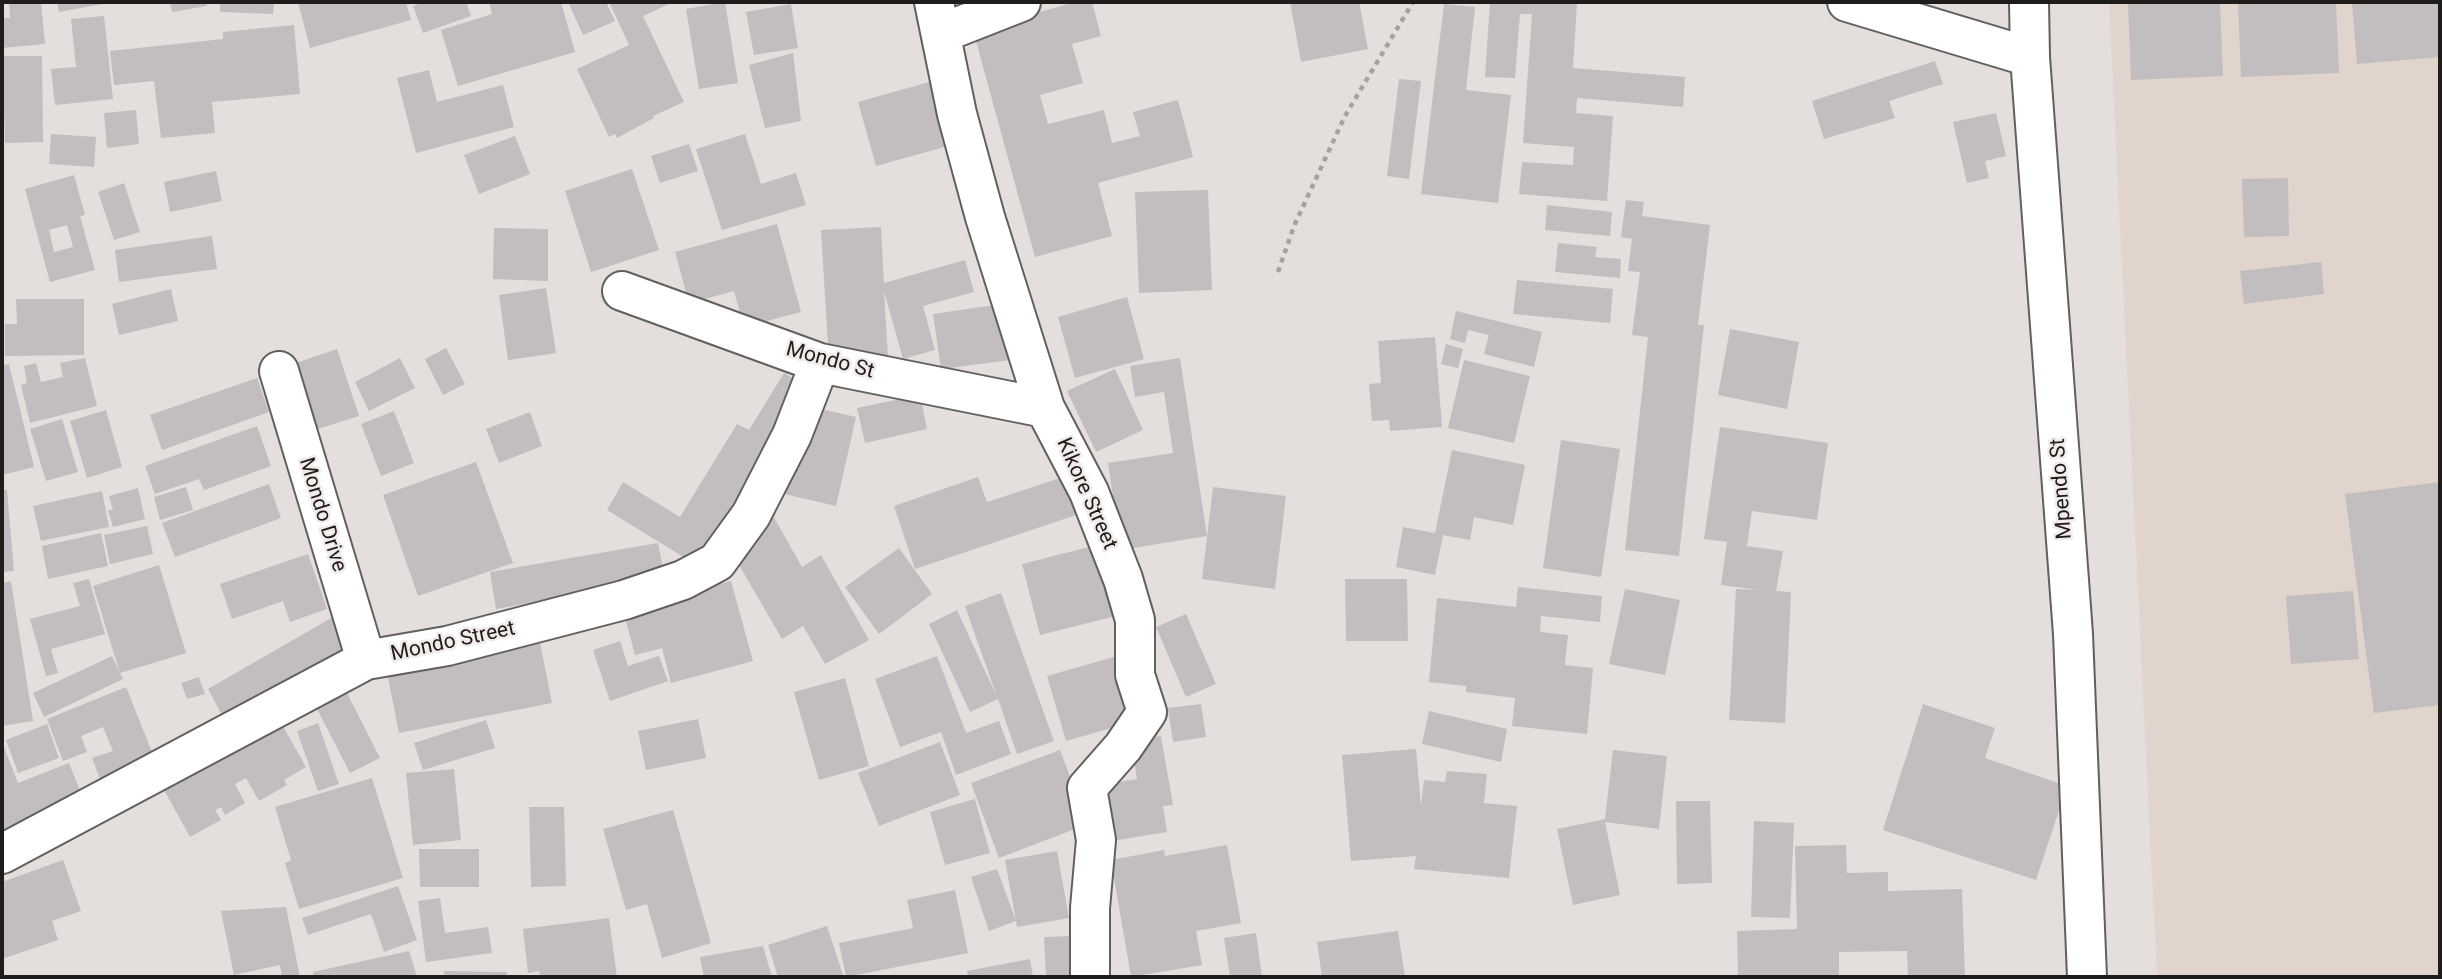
<!DOCTYPE html>
<style>
body{margin:0}
#map{position:relative;width:2442px;height:979px;overflow:hidden;background:#e4dfdd;font-family:Roboto,sans-serif}
canvas{display:block}
.frame{position:absolute;inset:0;border:4px solid #1f1d1c;pointer-events:none}
</style>
<div id="map">
<canvas width="2442" height="979"></canvas>
<div class="frame"></div>
</div>
<script>
const g = document.querySelector('canvas').getContext('2d');
g.lineJoin = 'round';
function fillPath(path, color) {
  g.fillStyle = color;
  g.fill(path, 'evenodd');
}
function poly(rows) {
  const path = new Path2D();
  for (const r of rows) {
    path.moveTo(r[0], r[1]);
    for (let i = 2; i < r.length; i += 2) path.lineTo(r[i], r[i + 1]);
  }
  return path;
}
function strokePath(path, color, width, dash) {
  g.strokeStyle = color;
  g.lineWidth = width;
  g.lineCap = dash ? 'butt' : 'round';
  g.setLineDash(dash || []);
  g.stroke(path);
}
function drawText(font, color, halo, rows, align = 'center') {
  g.font = font + ' Roboto,sans-serif';
  g.lineWidth = 5;
  g.setLineDash([]);
  g.textBaseline = 'middle';
  g.strokeStyle = halo;
  g.fillStyle = color;
  for (const [text, x, y, turn = 0] of rows) {
    g.save();
    g.translate(x, y);
    g.rotate((+turn || 0) * Math.PI / 180);
    g.textAlign = isNaN(turn) ? turn : align;
    if (halo) g.strokeText(text, 0, 0);
    g.fillText(text, 0, 0);
    g.restore();
  }
}
fillPath(poly([
 [2109,2,2440,2,2440,977,2157,977]
]), '#e0d4cd');
fillPath(poly([
 [9,2,41,2,45,44,2,48,2,18,10,18],
 [57,2,108,2,108,3,59,12],
 [170,2,206,2,207,6,172,12],
 [220,2,274,2,273,14,220,12],
 [298,2,406,2,411,20,310,48],
 [424,2,466,2,471,16,423,33,413,6],
 [489,2,561,2,575,52,458,86,441,30,492,14],
 [568,2,606,2,615,21,583,35],
 [609,2,673,2,643,16,684,102,653,116,654,118,617,138,615,134,609,137,577,69,629,45],
 [725,2,738,83,699,89,686,9],
 [1076,2,1092,2,1101,36,1072,44,1083,83,1040,95,1048,124,1104,110,1112,143,1140,136,1133,112,1178,100,1193,157,1098,183,1112,236,1035,257,973,30],
 [1290,2,1359,2,1368,49,1301,62],
 [1490,2,1577,2,1573,68,1685,77,1683,107,1577,98,1576,113,1613,116,1607,201,1519,194,1522,162,1573,165,1574,147,1523,143,1532,14,1520,14,1515,78,1485,77],
 [2128,2,2220,2,2223,76,2131,80],
 [2238,2,2336,2,2339,73,2241,77],
 [2352,2,2440,2,2440,57,2357,64],
 [791,4,798,48,754,55,746,12],
 [1444,4,1475,7,1466,90,1511,95,1498,203,1421,194],
 [104,16,113,99,55,105,51,69,76,67,71,19],
 [294,25,300,94,212,102,215,133,161,138,154,81,114,85,110,51,223,39,223,32],
 [793,53,801,121,765,128,749,65],
 [2,56,42,56,43,142,5,143],
 [1935,61,1943,84,1889,101,1895,118,1824,139,1812,101],
 [429,70,437,102,503,85,514,127,416,153,397,78],
 [1399,79,1421,81,1409,179,1387,176],
 [929,82,948,146,876,166,858,102],
 [136,110,139,144,107,148,104,113],
 [1996,113,2006,156,1985,161,1989,178,1967,183,1953,122],
 [51,134,96,137,94,167,49,164],
 [745,134,761,184,796,173,806,205,722,230,696,149],
 [515,136,530,174,479,194,464,155],
 [689,144,698,171,660,183,651,156],
 [632,169,659,250,591,272,565,191],
 [216,171,222,201,170,212,164,182],
 [74,175,85,215,80,216,95,270,50,282,25,189],
 [67,225,73,247,54,252,49,230],
 [2288,178,2289,236,2244,237,2242,179],
 [124,183,140,232,114,240,98,192],
 [1208,190,1212,290,1139,293,1135,192],
 [1626,200,1644,202,1642,216,1710,225,1698,325,1704,325,1679,556,1625,550,1648,337,1632,335,1640,272,1628,271,1632,239,1621,237],
 [1547,205,1612,212,1610,236,1545,230],
 [777,224,801,312,744,327,734,291,689,303,675,252],
 [881,227,884,283,965,260,974,292,923,306,935,350,903,359,884,291,888,358,829,362,821,230],
 [494,228,548,229,548,281,493,279],
 [212,236,217,269,119,282,115,250],
 [1558,243,1597,247,1595,257,1621,259,1620,278,1555,272],
 [2321,262,2324,294,2244,304,2240,271],
 [1517,280,1613,289,1610,323,1513,314],
 [546,288,556,353,508,360,499,295],
 [171,289,178,321,119,335,112,304],
 [1127,297,1144,359,1075,378,1058,317],
 [16,299,84,299,84,355,5,356,5,324,17,324],
 [1002,304,1010,360,941,369,933,314],
 [1456,311,1542,332,1534,367,1484,354,1489,335,1468,330,1465,343,1450,339],
 [1730,329,1799,342,1787,409,1718,395],
 [1435,337,1442,427,1390,431,1389,420,1372,421,1369,384,1381,383,1378,341],
 [1446,344,1463,349,1458,368,1441,364],
 [446,348,465,384,443,395,425,359],
 [337,349,359,416,308,432,287,366],
 [85,358,97,406,30,423,21,385,27,383,24,366,36,363,41,382,63,377,60,363],
 [400,358,415,388,369,411,355,382],
 [1180,358,1207,536,1121,550,1108,463,1173,453,1164,392,1135,397,1130,366],
 [1464,360,1530,376,1514,443,1448,428],
 [9,364,34,467,2,475,2,366],
 [1115,369,1143,430,1096,452,1067,391],
 [784,373,819,394,812,407,856,417,836,506,780,493,772,514,802,567,821,555,869,640,825,664,803,626,782,639,728,546,711,574,607,510,623,482,680,517,737,424,749,430],
 [257,378,269,412,162,450,150,415],
 [920,395,927,429,865,443,857,408],
 [106,410,122,467,87,478,70,421],
 [394,411,414,463,381,476,361,424],
 [530,412,542,446,499,463,486,429],
 [62,419,78,472,46,481,30,429],
 [257,426,271,466,204,490,199,479,155,494,145,466],
 [1720,427,1828,443,1817,520,1752,511,1747,546,1783,551,1776,591,1791,592,1785,723,1729,720,1736,589,1759,590,1721,585,1727,542,1704,539],
 [1561,440,1620,449,1601,577,1543,568],
 [1452,450,1525,465,1513,525,1474,517,1470,540,1443,535,1435,575,1396,567,1403,527,1435,533],
 [476,462,513,563,418,596,383,495],
 [1066,476,1079,514,915,569,894,506,978,477,987,502],
 [2440,482,2440,705,2374,713,2345,494],
 [269,484,281,518,175,557,162,523],
 [186,487,193,510,160,520,154,497],
 [1213,487,1286,496,1275,589,1202,579],
 [138,488,145,519,113,527,108,510,113,510,109,496],
 [2,490,7,490,14,571,2,572],
 [102,491,109,527,41,541,33,506],
 [147,526,153,554,110,564,104,535],
 [101,533,108,566,48,579,42,546],
 [658,543,665,578,496,609,490,572],
 [1101,544,1120,615,1040,635,1022,564],
 [899,548,932,594,879,634,845,587],
 [308,554,327,609,290,622,283,601,232,619,220,584],
 [159,565,186,653,120,673,93,586],
 [89,579,105,634,51,649,58,673,46,676,30,619,80,606,73,583],
 [1345,579,1407,579,1408,641,1346,641],
 [11,581,33,721,2,726,2,583],
 [731,581,753,661,671,683,662,648,635,655,623,610],
 [1518,587,1602,596,1600,622,1541,616,1540,632,1568,635,1565,665,1593,668,1587,734,1512,726,1515,698,1466,692,1466,686,1429,682,1437,598,1516,607],
 [1625,589,1680,600,1665,675,1609,664],
 [2353,591,2359,659,2291,664,2286,596],
 [1001,593,1054,741,1017,754,998,699,970,712,929,624,957,610,997,697,965,606],
 [1186,614,1216,684,1186,697,1156,627],
 [333,617,350,646,224,719,208,689],
 [536,623,552,703,399,733,383,652],
 [620,641,628,666,659,656,668,681,610,701,593,650],
 [112,656,123,679,44,717,33,693],
 [937,656,966,733,999,721,1011,754,956,775,941,732,900,747,875,679],
 [1117,656,1136,721,1066,741,1047,676],
 [199,677,205,694,187,699,181,683],
 [845,678,869,766,819,780,794,692],
 [126,687,156,762,102,784,92,758,113,751,103,727,81,736,87,752,63,761,47,719],
 [346,691,380,758,350,773,316,707],
 [1201,704,1206,737,1173,742,1168,708],
 [1923,704,1995,728,1985,758,2067,786,2036,880,1883,830],
 [1429,711,1507,729,1501,762,1422,744],
 [698,719,706,758,646,770,638,731],
 [486,720,495,748,423,770,414,743],
 [280,721,306,767,284,780,287,785,259,801,246,778,235,784,245,803,225,815,221,807,215,810,221,820,190,837,158,779],
 [318,723,339,784,318,791,297,731],
 [47,724,59,758,18,773,6,740],
 [1161,736,1173,805,1163,806,1167,832,1106,842,1096,786,1137,779,1131,740],
 [2,742,18,783,69,763,86,806,4,837,2,830],
 [940,742,960,795,879,826,858,773],
 [1416,749,1421,806,1424,780,1445,782,1447,771,1487,774,1484,803,1517,806,1509,878,1414,869,1416,856,1351,861,1342,755],
 [1060,750,1088,824,999,858,971,783],
 [1613,750,1667,756,1659,829,1605,822,1620,895,1573,905,1557,829,1605,819],
 [454,769,461,840,413,845,406,773],
 [372,778,403,878,299,909,285,863,291,860,275,807],
 [975,799,990,853,945,865,930,812],
 [1676,801,1710,801,1712,883,1677,884],
 [529,807,564,807,566,886,531,887],
 [673,810,711,943,662,958,647,904,626,910,603,829],
 [1754,821,1794,823,1790,918,1751,917],
 [1227,845,1241,923,1196,931,1202,965,1131,977,1111,860,1164,850,1165,856],
 [1846,845,1847,873,1888,872,1888,891,1962,889,1965,977,1908,977,1907,951,1839,952,1839,977,1738,977,1737,931,1797,929,1795,846],
 [419,849,479,849,479,887,420,887],
 [1057,851,1069,918,1017,927,1016,921,989,931,971,877,997,869,1016,921,1005,860],
 [63,860,81,911,52,921,58,940,2,959,2,882],
 [398,886,417,940,384,952,371,914,308,935,302,918],
 [955,890,968,953,846,977,839,943,913,928,907,900],
 [440,898,445,933,488,927,492,953,426,962,418,901],
 [286,907,300,977,282,977,280,965,234,975,221,911],
 [609,918,617,977,540,977,539,971,528,973,523,929],
 [827,926,843,975,835,977,778,977,768,945],
 [1398,931,1405,977,1322,977,1317,942],
 [1256,933,1262,977,1230,977,1224,938],
 [1073,936,1075,977,1046,977,1044,937],
 [763,946,772,977,704,977,700,957],
 [409,951,417,977,314,977,313,972],
 [1030,959,1033,977,968,977,967,971],
 [444,971,507,972,507,977,444,977]
]), '#c2bdbe');
const minor = poly([
 [934,2,957,114,985,217,1045,408,1089,492,1123,579,1135,620,1135,675,1147,712,1123,747,1087,788,1096,840,1090,908,1090,977],
 [1847,2,2030,57],
 [2029,2,2030,57,2073,634,2087,977],
 [942,33,1021,2],
 [622,291,820,363,1045,408],
 [279,371,366,660],
 [2,854,366,660,447,646,624,600,683,580,717,562,751,515,792,435,820,363]
]);
strokePath(minor, '#635f5d', 42);
strokePath(poly([
 [1278,272,1294,226,1345,116,1413,2]
]), '#a6a2a0', 4.5, [5, 5]);
strokePath(minor, '#fff', 38);
drawText('21px', '#1f1d1c', '#f1ecea', [
 ["Mondo St",830,361,15],
 ["Mpendo St",2062,489,-94],
 ["Kikore Street",1086,494,66],
 ["Mondo Drive",322,515,73],
 ["Mondo Street",453,642,-12]
]);
</script>
